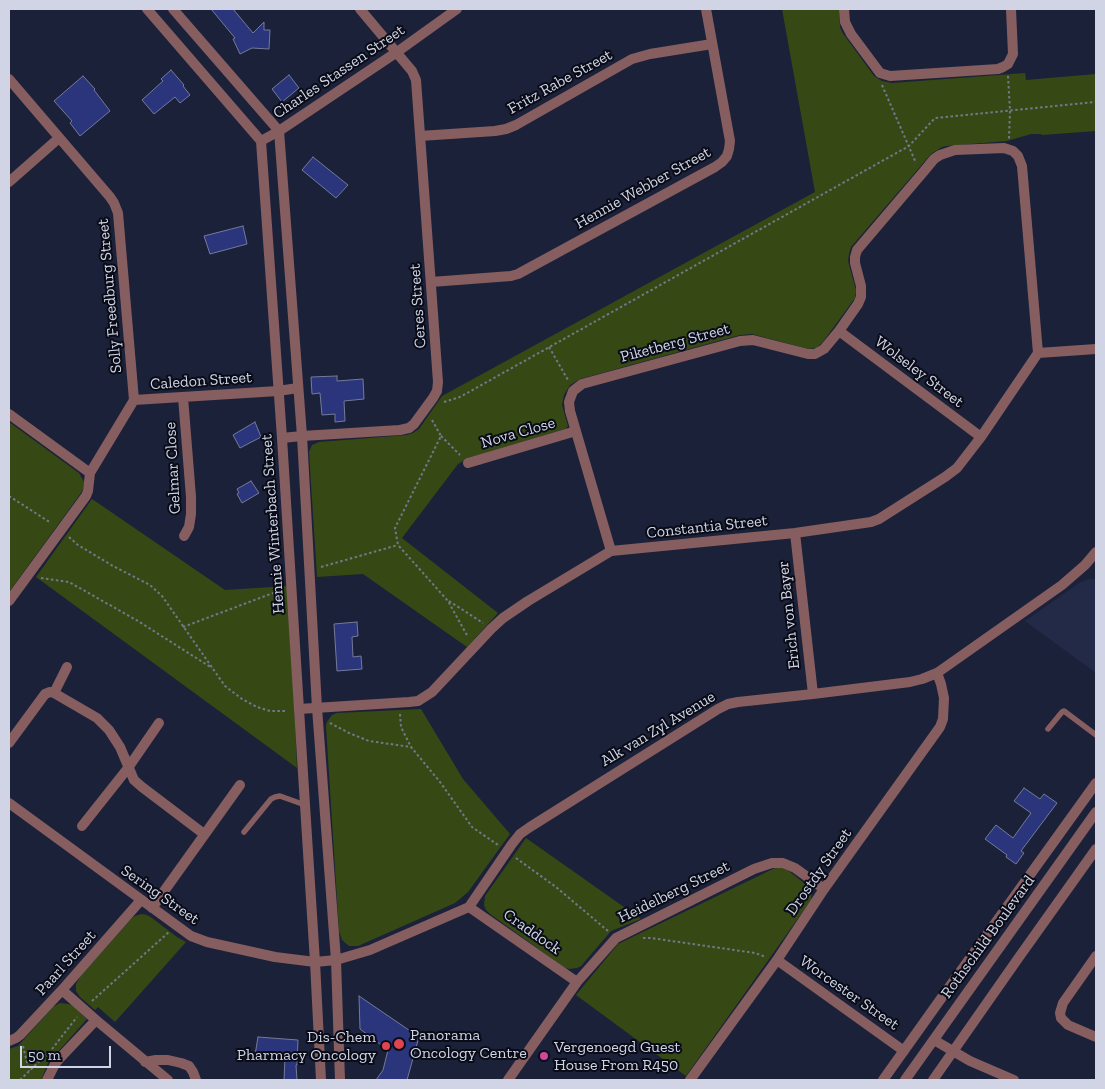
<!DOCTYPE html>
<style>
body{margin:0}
#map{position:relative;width:1105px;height:1089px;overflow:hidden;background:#1c213a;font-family:"Zilla Slab",serif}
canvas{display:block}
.frame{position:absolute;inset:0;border:10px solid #d0d4e5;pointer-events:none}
.scale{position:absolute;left:20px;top:1046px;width:91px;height:22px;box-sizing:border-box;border:2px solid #d0d4e5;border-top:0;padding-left:6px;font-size:15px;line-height:18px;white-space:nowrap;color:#d0d4e5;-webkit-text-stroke:4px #090c17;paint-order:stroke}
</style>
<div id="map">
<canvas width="1105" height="1089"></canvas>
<div class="frame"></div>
<div class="scale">50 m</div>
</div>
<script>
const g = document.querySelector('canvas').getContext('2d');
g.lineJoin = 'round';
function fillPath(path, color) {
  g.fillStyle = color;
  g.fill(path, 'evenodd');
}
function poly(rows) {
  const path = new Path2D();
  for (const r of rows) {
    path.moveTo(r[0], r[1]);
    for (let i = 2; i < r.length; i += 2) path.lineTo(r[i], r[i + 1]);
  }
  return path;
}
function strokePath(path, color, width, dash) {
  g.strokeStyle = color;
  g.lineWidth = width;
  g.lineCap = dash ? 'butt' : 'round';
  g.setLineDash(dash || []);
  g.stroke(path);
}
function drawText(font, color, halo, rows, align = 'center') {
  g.font = font + ' "Zilla Slab",serif';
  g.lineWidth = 4;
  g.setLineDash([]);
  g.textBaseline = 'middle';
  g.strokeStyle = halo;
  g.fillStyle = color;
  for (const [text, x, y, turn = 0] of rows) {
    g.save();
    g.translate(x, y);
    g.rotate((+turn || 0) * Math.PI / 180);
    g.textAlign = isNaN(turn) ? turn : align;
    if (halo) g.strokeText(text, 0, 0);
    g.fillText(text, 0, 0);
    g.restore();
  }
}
fillPath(poly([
 [1089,579,1096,579,1096,673,1025,621,1079,583]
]), '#232a48');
fillPath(poly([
 [782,9,839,9,840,27,842,32,874,76,882,81,892,83,1025,73,1026,80,1096,74,1096,131,1042,135,1041,134,1031,134,1007,141,947,146,942,147,931,154,851,247,849,254,848,261,856,290,855,298,822,343,816,348,808,349,752,334,740,335,580,379,570,385,564,395,562,405,568,426,565,429,468,458,458,464,402,538,498,613,467,647,363,574,317,577,309,452,312,445,319,442,407,435,413,433,419,429,442,396,815,192],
 [9,422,79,473,84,482,83,489,81,493,9,592],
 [92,499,225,590,289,586,297,768,36,577],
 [421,709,463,779,510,834,468,892,455,903,358,946,349,946,342,940,339,931,326,726,327,722,332,715,337,713],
 [526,838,641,919,611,931,581,966,577,968,569,969,565,968,490,914,486,910,484,905,485,896],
 [777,867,785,868,809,887,812,892,811,900,686,1076,576,995,618,944],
 [142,914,147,915,152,918,177,937,186,942,115,1022,98,1007,95,1010,80,997,76,991,76,984,80,977,132,918,135,916],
 [60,1003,68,1004,72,1005,87,1019,48,1063,41,1080,9,1080,9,1049,18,1046,53,1007]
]), '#364914');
const building = poly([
 [211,9,233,9,253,33,264,22,264,30,270,30,269,49,252,48,240,54,233,39,235,38,211,9],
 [171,70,184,85,183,86,190,95,180,103,175,97,154,114,142,100,163,81,161,79,171,70],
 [289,75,299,88,282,102,272,89,289,75],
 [83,76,95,89,94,90,110,111,80,136,70,123,72,121,54,101,83,76],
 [313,157,348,185,336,198,302,170,313,157],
 [243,226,247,244,210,254,204,236,243,226],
 [337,376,337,381,363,379,364,399,344,401,345,421,335,422,335,414,322,415,320,393,312,394,311,377,337,376],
 [255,422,261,437,240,448,233,435,255,422],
 [251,481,259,493,242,503,237,494,239,493,237,489,251,481],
 [357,622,358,636,352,637,353,657,361,656,362,669,337,671,334,624,357,622],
 [1024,788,1040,799,1044,794,1057,803,1021,851,1024,853,1016,864,1006,857,1007,855,985,839,996,825,1013,838,1031,813,1014,801,1024,788],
 [359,996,419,1037,407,1080,376,1080,383,1070,388,1050,360,1029,359,996],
 [258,1037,298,1040,297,1065,296,1065,297,1080,284,1080,285,1057,255,1055,258,1037]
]);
fillPath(building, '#2b357c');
strokePath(building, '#737b99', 1);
strokePath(poly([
 [1008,76,1010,111,1009,139],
 [882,85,916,163],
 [549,347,568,380],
 [444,402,460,397,909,146,935,118,1096,102],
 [432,420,441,436,395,528,398,545,448,601,468,637],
 [441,436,460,455],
 [9,496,51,523],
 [69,537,78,545,113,566,150,585,162,596,225,686,242,699,257,707,270,711,287,711],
 [321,567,398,545],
 [41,578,69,582,138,621,212,668],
 [449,601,483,623],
 [183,627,281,590],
 [400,714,401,727,411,747],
 [330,723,349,733,369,741,411,747,440,782,472,827,498,845],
 [516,858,556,887,608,931],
 [643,938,651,938,755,953,766,957],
 [92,1001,169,932],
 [23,1046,29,1071],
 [52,1049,77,1017],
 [20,1080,49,1052]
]), '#73778c', 2, [2.5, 2.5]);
strokePath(poly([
 [1048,729,1062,712,1064,711,1096,735],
 [244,832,271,799,275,797,280,796,305,805]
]), '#875e60', 5.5);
strokePath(poly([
 [844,9,845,22,851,34,880,73,890,76,998,69,1003,67,1008,64,1013,54,1011,9],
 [9,79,110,197,114,203,118,213,134,400],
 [420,136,495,131,506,129,516,125,632,59,650,54,712,44],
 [261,141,279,131,397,52,457,9],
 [9,182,59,138],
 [431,282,511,276,518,274,715,167,722,162,727,156,729,149,730,141,706,9],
 [839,331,981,437],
 [183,397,191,497,191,514,189,527,184,536],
 [134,400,278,391,298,388],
 [9,414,90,473],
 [282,438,302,436,400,430,409,428,414,424,433,398,437,391,438,382,416,80,412,71,360,9],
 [468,463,576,431],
 [795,533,813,694],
 [611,551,570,411,569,402,573,391,582,384,740,341,753,340,808,354,815,354,824,349,839,331,858,304,861,297,861,286,855,263,855,257,857,250,925,170,934,159,940,155,955,150,1004,148,1013,151,1018,156,1022,166,1038,353],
 [9,601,86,496,88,491,90,473,134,400],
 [54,693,67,667],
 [299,709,409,702,418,701,432,692,491,629,503,618,528,601,611,551,795,533,871,522,879,519,945,477,957,468,981,437,1038,353,1096,349],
 [9,743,45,694,50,692,54,693,97,718,109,730,120,747,134,780,142,787,204,834],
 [9,803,191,936,207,942,275,957,315,962,336,960,370,950,469,907,512,844,520,834,530,827,718,709,728,704,738,702,813,694,910,682,922,679,937,673,1062,585,1085,565,1096,552],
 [82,826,128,768,159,723],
 [469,907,577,982],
 [152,908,240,785],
 [1096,956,1063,1003,1060,1013,1061,1018,1068,1025,1096,1037],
 [777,960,904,1051],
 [62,990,96,1020,168,1080],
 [9,1041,16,1038,20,1035,62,990,141,900],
 [145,1062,156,1060,168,1060,181,1063,189,1066,193,1072,196,1080],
 [47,1080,55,1064,60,1058,96,1020],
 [508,1080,577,982,616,938,754,869,772,863,783,863,795,868,824,889],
 [690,1080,777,960,824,889,940,727,943,719,944,698,941,684,937,673],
 [883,1080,945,993,1096,783]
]), '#875e60', 10);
strokePath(poly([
 [147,9,261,141,282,438,305,805,315,962,321,1080],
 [173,9,279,131,302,436,317,708,336,960,340,1080],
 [934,1040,970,1061,1014,1080],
 [905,1080,1096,812],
 [933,1080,1017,960,1096,849]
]), '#875e60', 10);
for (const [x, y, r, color] of [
 [399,1044,6,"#e0444e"],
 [386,1046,5,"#e0444e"],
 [544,1056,5,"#d1479c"]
]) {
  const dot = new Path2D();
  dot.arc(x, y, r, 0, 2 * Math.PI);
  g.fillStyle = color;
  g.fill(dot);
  strokePath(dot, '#090c17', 2);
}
drawText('16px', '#d0d4e5', '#090c17', [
 ["Charles Stassen Street",339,72,-34],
 ["Fritz Rabe Street",560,82,-29],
 ["Hennie Webber Street",643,188,-29],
 ["Solly Freedburg Street",110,296,-95],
 ["Ceres Street",418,306,-94],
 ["Piketberg Street",675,343,-15],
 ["Wolseley Street",919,372,37],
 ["Caledon Street",201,381,-4],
 ["Nova Close",518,433,-16],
 ["Gelmar Close",173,468,-93],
 ["Hennie Winterbach Street",273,524,-94],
 ["Constantia Street",707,527,-6],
 ["Erich von Bayer",789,615,-96],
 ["Alk van Zyl Avenue",658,729,-31],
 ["Drostdy Street",819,872,-55],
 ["Heidelberg Street",674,892,-26],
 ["Sering Street",160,895,35],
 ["Craddock",532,932,35],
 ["Rothschild Boulevard",988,937,-54],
 ["Paarl Street",66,963,-48],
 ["Worcester Street",849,993,35]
]);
drawText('16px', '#d0d4e5', '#090c17', [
 ["Panorama",410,1035],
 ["Oncology Centre",410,1053],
 ["Dis-Chem",376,1037,"right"],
 ["Pharmacy Oncology",376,1055,"right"],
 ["Vergenoegd Guest",554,1047],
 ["House From R450",554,1065]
], 'left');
</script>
